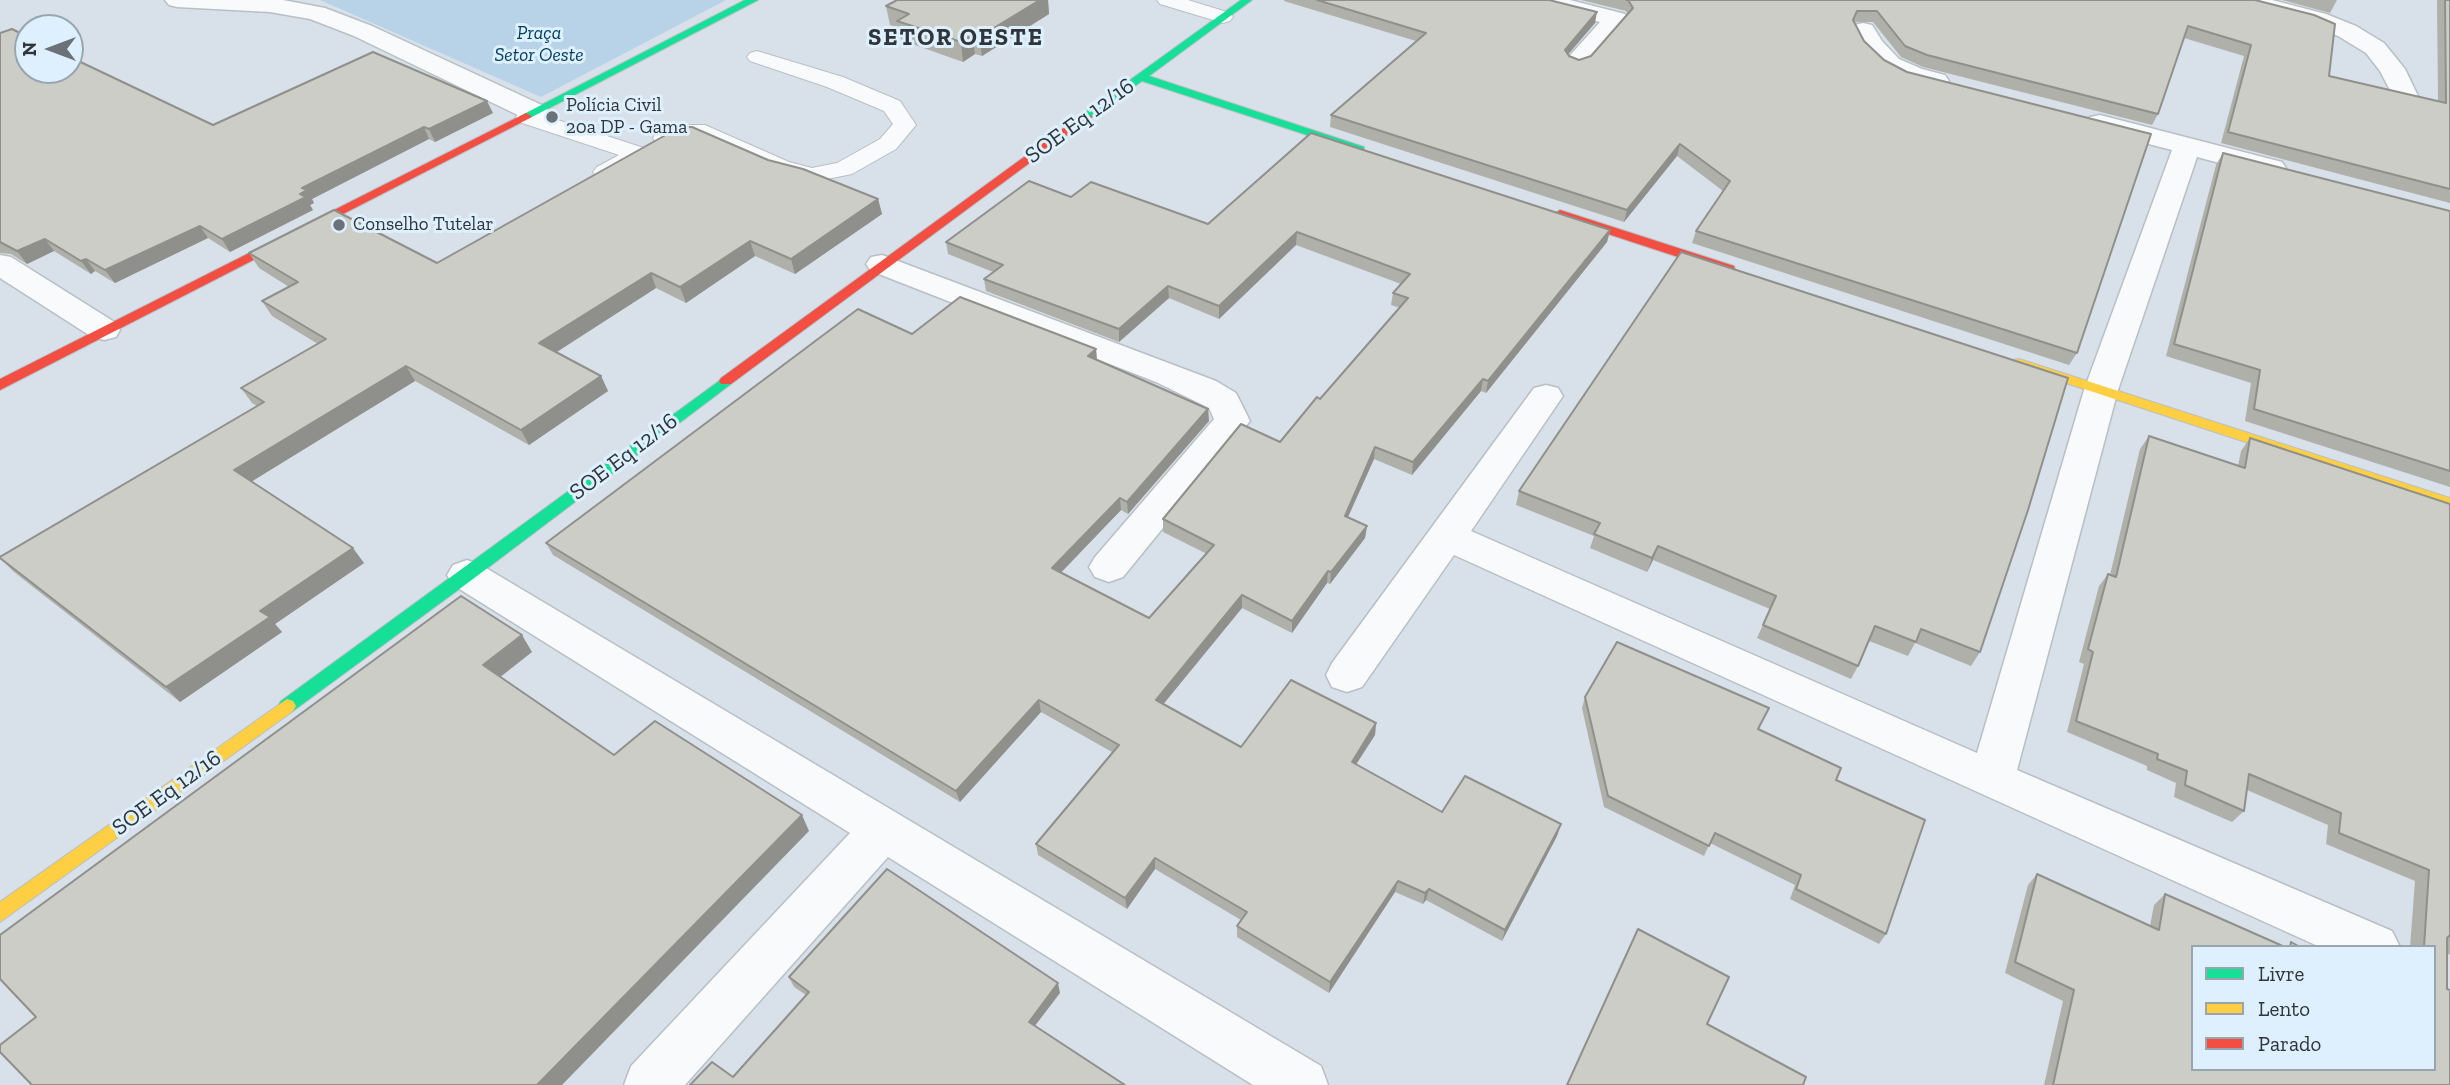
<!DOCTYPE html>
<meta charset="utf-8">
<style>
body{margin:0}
#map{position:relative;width:2450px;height:1085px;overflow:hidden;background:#d8e1e9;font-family:"Zilla Slab",serif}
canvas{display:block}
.legend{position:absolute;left:2191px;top:945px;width:245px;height:126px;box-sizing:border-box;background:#def0fd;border:2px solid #98a5af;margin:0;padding:9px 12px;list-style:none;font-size:21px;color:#2f353b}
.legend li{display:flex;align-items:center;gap:14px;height:35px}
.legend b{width:35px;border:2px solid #98a5af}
.north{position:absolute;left:14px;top:14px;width:70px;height:70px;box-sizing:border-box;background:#def0fd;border:2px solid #98a5af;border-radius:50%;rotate:270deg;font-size:19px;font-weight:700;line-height:28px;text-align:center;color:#2f353b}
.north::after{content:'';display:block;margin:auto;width:24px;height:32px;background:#6a7178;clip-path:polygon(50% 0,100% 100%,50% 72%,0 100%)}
</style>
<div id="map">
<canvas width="2450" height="1085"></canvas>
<ul class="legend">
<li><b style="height:9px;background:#16e098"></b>Livre</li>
<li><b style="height:9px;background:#ffcf43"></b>Lento</li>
<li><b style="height:9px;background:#f24e42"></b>Parado</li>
</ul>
<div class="north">N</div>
</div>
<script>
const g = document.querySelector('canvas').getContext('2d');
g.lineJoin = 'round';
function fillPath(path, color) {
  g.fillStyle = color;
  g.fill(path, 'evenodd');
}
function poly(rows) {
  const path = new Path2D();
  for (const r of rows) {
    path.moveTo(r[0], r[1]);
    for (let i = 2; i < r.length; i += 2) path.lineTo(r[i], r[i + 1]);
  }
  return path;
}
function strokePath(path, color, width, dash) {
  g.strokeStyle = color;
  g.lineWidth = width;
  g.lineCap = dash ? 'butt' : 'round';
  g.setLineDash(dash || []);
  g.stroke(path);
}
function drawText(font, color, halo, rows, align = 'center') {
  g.font = font + ' "Zilla Slab",serif';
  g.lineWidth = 6;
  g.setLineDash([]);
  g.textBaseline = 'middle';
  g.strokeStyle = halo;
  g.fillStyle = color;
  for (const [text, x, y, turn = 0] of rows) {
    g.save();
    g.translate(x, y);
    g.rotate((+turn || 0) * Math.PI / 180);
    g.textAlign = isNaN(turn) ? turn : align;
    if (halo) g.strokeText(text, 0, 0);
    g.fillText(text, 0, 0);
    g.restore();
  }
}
fillPath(poly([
 [320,0,726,0,541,97]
]), '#b8d2e7');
const lane = poly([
 [1157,0,1188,0,1230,13,1233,17,1230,21,1223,23,1160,4,1157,0],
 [757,51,843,77,900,101,916,125,896,149,852,174,812,182,773,172,701,139,685,139,664,145,656,143,653,138,656,133,684,125,705,125,789,162,812,168,837,163,880,139,893,124,884,111,827,87,750,61,747,57,750,53,757,51],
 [527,110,647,149,651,154,647,159,613,177,597,177,593,172,597,167,619,155,519,122,516,117,519,112,527,110]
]);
const street = poly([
 [165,0,283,0,325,8,372,26,546,107,550,113,546,119,536,121,526,119,354,36,310,19,270,12,177,7,169,5,165,0],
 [1530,0,1570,0,1625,14,1628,19,1587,66,1578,69,1569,66,1565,61,1600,22,1534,5,1530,0],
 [2232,0,2272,0,2326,14,2356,26,2384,43,2405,69,2418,96,2414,102,2405,104,2396,102,2380,71,2366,53,2338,36,2308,24,2236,5,2232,0],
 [1863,23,1872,25,1882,41,1899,59,1922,69,1945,75,1949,81,1945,87,1936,89,1904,81,1881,69,1862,50,1851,30,1854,25,1863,23],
 [2100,115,2282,162,2286,168,2282,174,2272,177,2197,157,2118,390,2017,770,2392,931,2400,947,2320,947,1454,555,1362,687,1347,692,1332,687,1326,675,1332,663,1534,388,1546,385,1558,388,1563,396,1471,531,1977,753,2084,390,2172,150,2090,129,2086,123,2090,117,2100,115],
 [0,255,11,257,116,323,120,330,116,337,104,340,92,337,0,278,0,255],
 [882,255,1216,381,1236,393,1250,421,1123,577,1109,582,1095,577,1089,567,1095,557,1214,419,1209,408,1156,382,871,271,866,264,871,257,882,255],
 [467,560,481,565,1321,1066,1328,1085,1253,1085,888,857,685,1085,624,1085,631,1066,850,833,453,585,447,575,453,565,467,560]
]);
const fast = poly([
 [745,0,758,0,530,118,520,116,745,0],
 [1241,0,1252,0,1149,76,1364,147,1364,151,1356,151,1142,81,1091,118,1083,118,1083,114,1241,0],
 [726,376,731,378,733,381,731,384,473,579,293,711,287,713,281,711,278,706,281,701,726,376]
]);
const slow = poly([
 [2019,359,2450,498,2450,509,2014,366,2012,363,2014,360,2019,359],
 [287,699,293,701,296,706,293,711,0,922,0,902,287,699]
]);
const jam = poly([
 [526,113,532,116,530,118,0,390,0,379,526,113],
 [1083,114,1093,116,731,384,721,384,719,381,721,378,1083,114],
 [1560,210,1734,266,1735,269,1729,273,1724,272,1556,217,1554,214,1560,210]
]);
strokePath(lane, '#b8bfc5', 2);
strokePath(street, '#b8bfc5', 3);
strokePath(fast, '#b8bfc5', 2);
strokePath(slow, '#b8bfc5', 2);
strokePath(jam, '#b8bfc5', 2);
fillPath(lane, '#f9fafc');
fillPath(street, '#f9fafc');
fillPath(fast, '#16e098');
fillPath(slow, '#ffcf43');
fillPath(jam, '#f24e42');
fillPath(poly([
 [897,0,1048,0,1049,14,982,56,975,54,963,62,901,40,899,28,890,25,886,6],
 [1284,0,1549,0,1595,23,1568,55,1569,56,1579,60,1591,56,1628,15,1626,11,1581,0,2255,0,2329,76,2438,101,2437,0,2450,0,2450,203,2221,143,2244,56,2184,38,2158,114,2152,125,1923,67,1901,57,1873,22,1854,22,1864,41,2077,353,2069,365,1692,243,1696,231,1723,191,1677,156,1624,222,1330,127,1331,115,1416,41,1284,1],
 [2282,0,2337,0,2330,13],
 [0,33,213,125,493,113,435,142,429,139,312,199,314,203,310,205,313,210,230,252,208,238,115,283,95,271,91,274,54,251,27,264,11,254,0,253],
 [2223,153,2450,211,2450,487,2245,421,2251,383,2166,356,2216,165],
 [768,160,878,199,882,214,795,274,755,256,686,303,656,288,556,352,601,376,608,391,529,445,415,381,252,481,364,563,275,624,282,632,180,702,14,572,0,558,257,406,252,403,241,388,318,344,272,316,262,301,289,287,259,268,249,253,437,263],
 [1071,197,1208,224,1610,230,1607,242,1486,393,1481,391,1412,475,1374,459,1348,517,1367,526,1365,538,1330,584,1327,583,1292,633,1242,608,1163,704,1241,747,1376,723,1375,735,1356,764,1442,812,1561,824,1557,836,1502,941,1426,900,1423,904,1395,892,1329,993,1237,937,1237,926,1241,920,1155,869,1127,909,1038,855,1036,844,1112,752,1041,712,960,802,553,555,546,543,912,334,1096,349,1097,360,1208,409,1209,421,1128,514,1121,510,1061,572,1149,618,1207,554,1163,532,1163,519,1280,442,1320,399,1400,308,1391,305,1393,293,1401,284,1296,245,1219,319,1169,298,1119,342,986,291,984,279,993,272,948,254,946,242],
 [1681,252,1980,652,1971,666,1915,643,1908,656,1869,641,1858,666,1851,679,1757,638,1770,609,1653,560,1647,572,1590,548,1594,536,1516,505,1519,491],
 [2149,436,2238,466,2241,451,2250,438,2450,504,2450,955,2447,953,2450,1085,2044,1085,2063,1001,2005,973,2028,885,2037,874,2150,926,2154,905,2165,894,2434,1069,2434,947,2410,947,2415,881,2326,844,2328,825,2247,790,2244,811,2232,822,2174,797,2176,783,2147,770,2147,766,2067,732,2084,664,2079,662,2099,586,2108,574,2110,575,2140,449],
 [1585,697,1758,729,1836,780,1886,934,1879,944,1790,899,1795,885,1710,843,1704,856,1604,807,1582,708],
 [789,977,1060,993,806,995,794,987]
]), '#afb0aa');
fillPath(poly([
 [1040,0,1048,0,1049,14,982,56,979,37],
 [1597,12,1595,23,1562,61,1565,50],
 [972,35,975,54,963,62,961,42],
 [487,101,493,113,435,142,429,129],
 [424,127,429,139,312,199,314,203,310,205,313,210,230,252,222,239,300,194,302,188],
 [1680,144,1677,156,1624,222,1627,210],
 [878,199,882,214,795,274,791,259],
 [200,226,208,238,115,283,105,270],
 [1610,230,1607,242,1486,393,1488,381],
 [1297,232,1296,245,1219,319,1219,306],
 [45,239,54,251,27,264,17,251],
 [750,241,755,256,686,303,680,287],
 [86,259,95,271,91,274,81,261],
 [651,273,656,288,546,359,539,343],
 [1168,286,1169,298,1119,342,1119,329],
 [1096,349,1097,362,1088,356],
 [406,366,415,381,246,485,234,470],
 [601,376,608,391,529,445,521,430],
 [1483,379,1481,391,1412,475,1413,462],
 [1208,409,1209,421,1128,514,1127,502],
 [1375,447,1374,459,1343,528,1345,516],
 [1120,498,1121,510,1054,580,1052,568],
 [1367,526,1365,538,1330,584,1331,572],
 [1658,546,1653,560,1647,572,1652,558],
 [353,548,364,563,275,624,282,632,180,702,166,687,260,611],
 [1328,571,1327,583,1292,633,1292,621],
 [1242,595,1242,608,1157,712,1156,700],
 [522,635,532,652,494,682,483,665],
 [1039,700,1041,712,960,802,956,791],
 [1376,723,1375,735,1350,774,1352,762],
 [802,815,809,831,562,1085,537,1085],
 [1561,824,1557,836,1502,941,1505,930],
 [1155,858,1155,869,1127,909,1125,898],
 [1398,881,1395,892,1329,993,1330,982],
 [1429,889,1426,900,1423,904,1425,893],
 [1058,983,1060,993,1031,1031,1029,1022]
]), '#8f908b');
const building = poly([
 [897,0,1040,0,979,37,972,35,961,42,897,21,909,14,886,6,897,0],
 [1317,0,1549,0,1597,12,1565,50,1569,56,1579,60,1591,56,1633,8,1628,0,1626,0,2255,0,2314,15,2335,24,2329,76,2446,103,2445,0,2450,0,2450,189,2228,132,2251,45,2188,26,2158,114,1927,55,1905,46,1877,11,1857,11,1853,20,1864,41,1884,60,1907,72,2151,134,2077,353,1696,231,1730,181,1680,144,1627,210,1331,115,1426,33,1317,0],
 [12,29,28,37,28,70,70,70,70,57,213,125,373,52,487,101,429,129,424,127,302,188,307,190,300,194,306,197,222,239,200,226,105,270,86,259,81,261,45,239,17,251,0,242,0,33,12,29],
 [680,127,692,127,768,160,803,169,878,199,791,259,750,241,680,287,651,273,539,343,601,376,521,430,406,366,234,470,353,548,260,611,270,617,166,687,0,558,0,557,264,402,241,388,326,339,262,301,298,282,249,253,334,210,437,263,680,127],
 [1311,133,1610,230,1488,381,1483,379,1413,462,1375,447,1345,516,1367,526,1331,572,1328,571,1292,621,1242,595,1156,700,1241,747,1291,680,1376,723,1352,762,1442,812,1465,776,1561,824,1505,930,1429,889,1425,893,1398,881,1330,982,1237,926,1247,912,1155,858,1125,898,1036,844,1119,745,1039,700,956,791,546,543,858,309,912,334,960,297,1096,349,1088,356,1208,409,1127,502,1120,498,1052,568,1149,618,1214,545,1163,519,1241,424,1280,442,1317,397,1320,399,1408,298,1393,293,1410,274,1297,232,1219,306,1168,286,1119,329,984,279,1003,265,946,242,1029,181,1071,197,1091,182,1208,224,1311,133],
 [2223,153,2450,211,2450,471,2254,409,2260,370,2174,344,2223,153],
 [1681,252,2068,378,2028,510,1980,652,1921,629,1916,642,1875,626,1858,666,1763,625,1776,596,1658,546,1652,558,1594,534,1600,523,1519,491,1681,252],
 [2149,436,2245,468,2250,438,2450,504,2450,936,2449,936,2447,938,2447,989,2450,990,2450,1085,2053,1085,2074,990,2015,962,2037,874,2159,930,2165,894,2285,947,2193,947,2193,1069,2434,1069,2434,947,2424,947,2429,870,2339,833,2341,813,2249,774,2244,811,2185,785,2187,771,2157,759,2158,754,2076,721,2093,652,2088,649,2108,574,2116,577,2149,436],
 [461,596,522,635,483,665,614,755,655,721,802,815,537,1085,32,1085,0,1052,0,1045,36,1017,0,979,0,935,461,596],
 [1617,642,1769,708,1758,729,1841,768,1836,780,1925,820,1886,934,1796,889,1801,875,1715,833,1709,846,1608,796,1585,697,1617,642],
 [887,869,1058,983,1029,1022,1125,1085,690,1085,712,1062,733,1077,809,992,789,977,887,869],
 [1638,929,1729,977,1707,1024,1806,1077,1803,1085,1567,1085,1638,929],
 [2291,942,2300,947,2290,947,2291,942]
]);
fillPath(building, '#cccdc6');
strokePath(building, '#8f908b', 2);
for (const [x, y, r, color] of [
 [552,117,7,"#6a7178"],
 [339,225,7,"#6a7178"]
]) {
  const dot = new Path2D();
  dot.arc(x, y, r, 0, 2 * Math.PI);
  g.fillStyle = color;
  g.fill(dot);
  strokePath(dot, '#def0fd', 2.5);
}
drawText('italic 19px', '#023f61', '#def0fd', [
 ["Praça",539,34],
 ["Setor Oeste",539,56]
]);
drawText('19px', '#2f353b', '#def0fd', [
 ["Polícia Civil",566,106],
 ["20a DP - Gama",566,128],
 ["Conselho Tutelar",353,225]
], 'left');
drawText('23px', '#2f353b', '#def0fd', [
 ["SOE Eq 12/16",1080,121,-36],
 ["SOE Eq 12/16",624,457,-37],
 ["SOE Eq 12/16",167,793,-36]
]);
g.letterSpacing = '2px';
drawText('bold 24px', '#2f353b', '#def0fd', [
 ["SETOR OESTE",956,38]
]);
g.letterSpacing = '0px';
</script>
